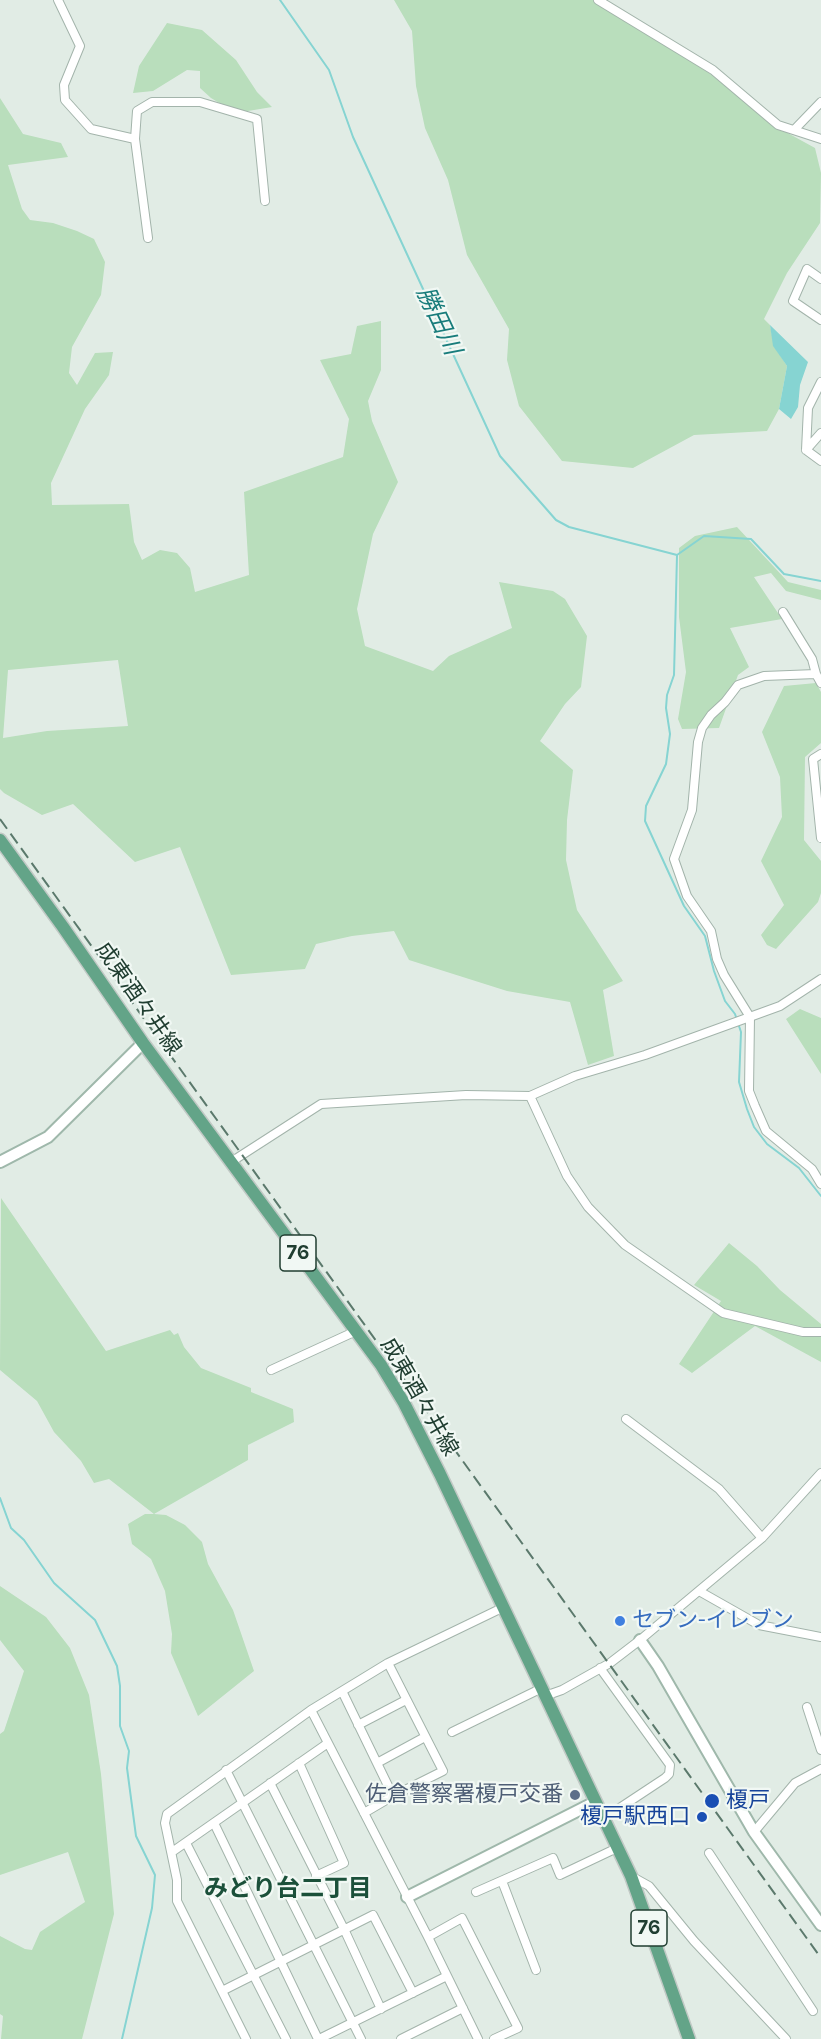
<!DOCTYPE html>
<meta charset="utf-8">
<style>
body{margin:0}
canvas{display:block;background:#e1ece5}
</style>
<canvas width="821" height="2039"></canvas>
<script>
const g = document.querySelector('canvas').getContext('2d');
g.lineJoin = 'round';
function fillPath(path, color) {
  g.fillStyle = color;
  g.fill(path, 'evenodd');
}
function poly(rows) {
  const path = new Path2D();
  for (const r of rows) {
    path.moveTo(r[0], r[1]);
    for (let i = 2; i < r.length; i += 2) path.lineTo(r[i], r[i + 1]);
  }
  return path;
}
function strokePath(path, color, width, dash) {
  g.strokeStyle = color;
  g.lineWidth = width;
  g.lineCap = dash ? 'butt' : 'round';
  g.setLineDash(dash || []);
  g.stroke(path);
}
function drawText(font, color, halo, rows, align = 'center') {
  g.font = font + ' Karla,"Noto Sans JP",sans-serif';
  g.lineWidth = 4.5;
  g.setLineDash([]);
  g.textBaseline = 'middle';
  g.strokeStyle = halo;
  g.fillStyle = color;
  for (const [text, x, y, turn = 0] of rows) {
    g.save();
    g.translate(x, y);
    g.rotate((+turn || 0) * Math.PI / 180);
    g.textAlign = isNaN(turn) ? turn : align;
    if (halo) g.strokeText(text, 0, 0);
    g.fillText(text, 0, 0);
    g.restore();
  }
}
fillPath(poly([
 [394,0,595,0,709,73,784,131,815,148,821,173,820,223,787,273,764,319,770,325,774,346,787,366,779,409,767,431,694,435,633,468,562,461,519,406,507,360,509,329,467,255,448,180,425,128,416,86,412,31],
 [167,23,202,30,236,60,257,92,272,107,236,113,211,98,200,88,200,71,187,70,153,91,133,93,139,66],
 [0,98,23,134,61,143,68,157,8,165,22,209,30,220,53,223,77,231,94,239,105,262,101,295,72,347,69,373,77,385,95,353,113,352,109,375,85,409,51,483,52,505,129,504,134,542,142,560,160,550,177,553,190,568,195,592,249,575,244,492,343,457,349,419,320,360,351,354,357,326,381,321,381,370,368,401,372,421,398,482,373,534,357,609,365,646,433,671,449,656,512,628,499,582,553,591,565,599,587,636,581,687,565,704,540,741,573,770,567,820,566,860,577,910,623,981,603,990,614,1056,588,1065,570,1002,507,991,409,960,394,931,352,936,316,944,305,969,231,975,180,847,135,862,73,804,42,815,4,793,0,789],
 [118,660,128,726,47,731,3,738,8,670],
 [737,527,788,582,821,590,821,600,786,591,771,573,754,577,782,619,730,628,749,667,738,675,719,728,682,729,678,719,686,672,679,617,679,548,695,536],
 [816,683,821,692,821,743,805,757,804,840,821,861,821,893,818,902,776,949,767,945,761,935,784,905,761,861,782,817,780,777,762,732,784,686],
 [800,1009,821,1018,821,1074,786,1019],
 [1,1198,106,1351,170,1330,174,1335,178,1333,184,1347,201,1368,251,1388,251,1392,293,1409,294,1422,248,1445,248,1460,154,1514,166,1515,185,1525,202,1542,208,1564,233,1610,254,1671,198,1716,171,1653,172,1634,165,1591,151,1559,132,1544,128,1524,145,1514,154,1514,109,1479,94,1483,81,1461,54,1432,37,1401,0,1370],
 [729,1243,757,1266,780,1290,821,1324,821,1362,755,1326,692,1373,679,1364,721,1301,694,1285],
 [0,1586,46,1617,70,1648,89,1695,101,1774,114,1914,82,2039,1,2039,3,2016,0,2014,0,1936,25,1949,32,1950,40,1932,85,1902,68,1852,0,1875,0,1734,4,1731,24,1671,0,1640]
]), '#b9debc');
fillPath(poly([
 [770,325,808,362,800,385,798,407,791,419,779,409,787,366,773,346]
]), '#86d4d2');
strokePath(poly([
 [280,0,329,70,353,137,500,456,556,520,569,527,677,555],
 [677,555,674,675,667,695,666,708,670,734,666,764,646,806,645,821,684,906,705,936,714,971,725,1001,735,1014,741,1032,739,1082,747,1109,754,1127,767,1144,799,1168,821,1196],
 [677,555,704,536,751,539,784,574,821,581],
 [0,1498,11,1528,24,1540,54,1583,95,1620,117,1666,120,1686,120,1726,129,1751,127,1768,136,1836,155,1875,152,1908,122,2039]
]), '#86d4d2', 2);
const street = poly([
 [58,0,80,46,64,85,65,100,91,129,135,139,137,111,152,102,200,102,257,119,265,201],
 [598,0,713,70,778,125,821,139],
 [794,130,821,102],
 [135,139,148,238],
 [821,279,807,269,793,301,821,320],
 [806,450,808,408,821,382],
 [806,450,821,433],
 [806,450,821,461],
 [783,612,812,659,816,674,821,683],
 [816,674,764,676,738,685,725,702,711,715,702,728,698,742,692,810,674,859,687,896,711,931,717,959,724,975,750,1017,749,1091,755,1106,766,1131,812,1169,821,1184],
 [821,754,813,759,821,838],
 [530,1096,567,1176,588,1207,625,1245,723,1313,803,1332,821,1332],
 [231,1162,321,1104,466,1095,530,1096,575,1076,645,1055,780,1006,821,979],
 [271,1370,356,1331],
 [626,1419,719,1489,762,1538],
 [699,1591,759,1625,821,1637],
 [600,1668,670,1765,669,1774,665,1778,603,1819],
 [342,1691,393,1796],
 [545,1696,562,1690,610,1663,640,1640,762,1538,821,1473],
 [807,1707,821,1750],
 [311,1710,428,1937,478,2039],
 [358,1725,406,1700],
 [452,1732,542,1688],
 [299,1763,344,1863,316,1876],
 [377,1763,425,1737],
 [226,1770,361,2039],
 [270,1783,344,1929,381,2009],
 [364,1813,393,1796,443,1771,388,1663],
 [214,1823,318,2039],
 [754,1832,795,1783,821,1769],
 [186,1843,286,2039],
 [172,1852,328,1743],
 [709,1853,813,2011],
 [631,1876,649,1886,694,1941,786,2039],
 [502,1881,536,1970],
 [476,1892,553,1858,560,1875,617,1848],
 [428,1937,462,1918,518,2028,494,2039],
 [222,1991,373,1915,413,1993],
 [246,2039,177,1901,177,1880,165,1823,167,1814,311,1710,388,1663,504,1607],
 [319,2039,447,1976],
 [401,2039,463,2008]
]);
const secondary = poly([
 [0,1162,48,1137,143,1043],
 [640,1640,658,1666,754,1832,821,1925],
 [407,1897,595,1802]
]);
const primary = poly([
 [0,840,63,927,143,1043,381,1365,404,1403,440,1474,631,1876,689,2039]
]);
strokePath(street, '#a3b4ab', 10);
strokePath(secondary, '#9fb8ab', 14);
strokePath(primary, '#c1c9c5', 15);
strokePath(street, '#fff', 8);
strokePath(secondary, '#fff', 10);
strokePath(primary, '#63a488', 12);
strokePath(poly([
 [0,819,821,1958]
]), '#5b796c', 2, [12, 6]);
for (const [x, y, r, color] of [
 [620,1621,6,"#3f7fe0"],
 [575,1795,6,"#5c6f8a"],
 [712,1801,8,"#1a4fb4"],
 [702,1817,6,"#1a4fb4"]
]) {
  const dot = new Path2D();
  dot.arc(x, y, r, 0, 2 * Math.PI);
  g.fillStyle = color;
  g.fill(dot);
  strokePath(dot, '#f1f8f4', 2);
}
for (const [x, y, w] of [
 [298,1253,36],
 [649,1928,36]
]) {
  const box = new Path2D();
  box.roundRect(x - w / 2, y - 18, w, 36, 4.5);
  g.fillStyle = '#f1f8f4';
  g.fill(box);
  strokePath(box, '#203e31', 1.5);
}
drawText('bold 21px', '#203e31', null, [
 ["76",298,1253],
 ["76",649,1928]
]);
drawText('22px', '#203e31', '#f1f8f4', [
 ["成東酒々井線",138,999,55],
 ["成東酒々井線",419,1397,60]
]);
drawText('22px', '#366cbe', '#f1f8f4', [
 ["セブン-イレブン",632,1621]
], 'left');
drawText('22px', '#4e5e75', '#f1f8f4', [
 ["佐倉警察署榎戸交番",563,1795]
], 'right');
drawText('22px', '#164399', '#f1f8f4', [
 ["榎戸",726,1801],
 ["榎戸駅西口",690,1817,"right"]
], 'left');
drawText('italic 24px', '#187c7b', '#f1f8f4', [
 ["勝田川",438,321,65]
]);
drawText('bold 24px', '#1b503a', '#f1f8f4', [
 ["みどり台二丁目",288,1889]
]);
</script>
